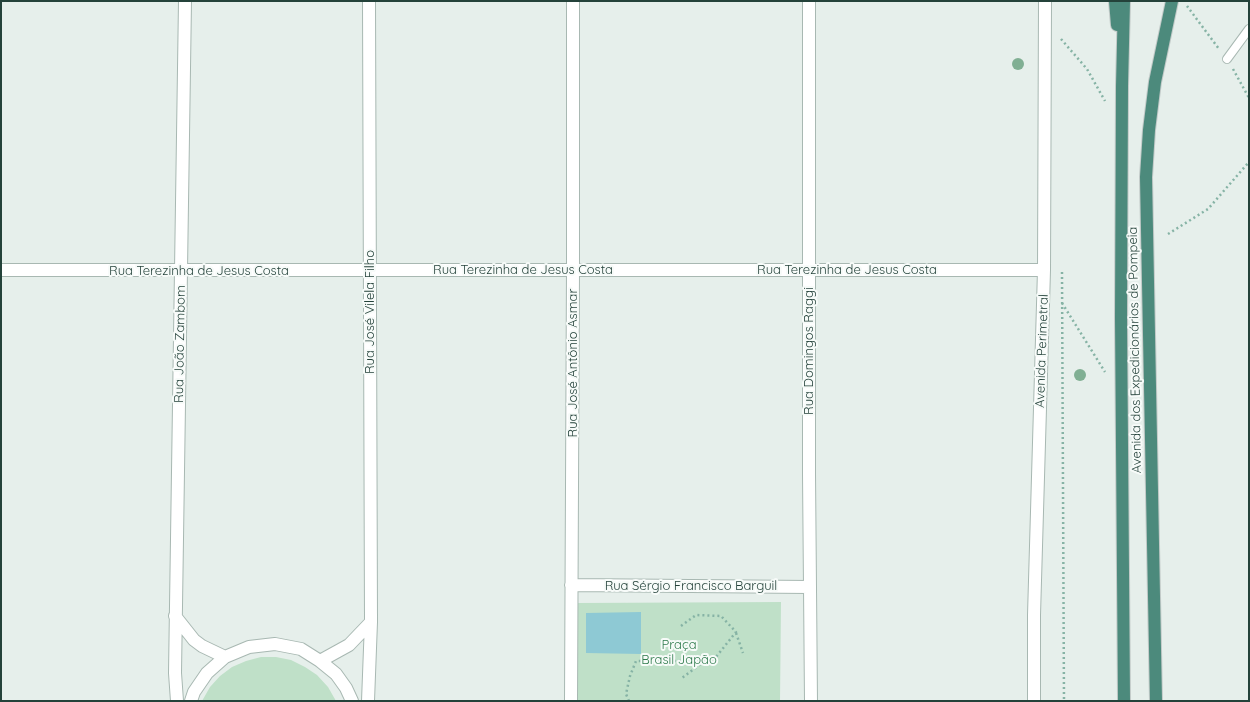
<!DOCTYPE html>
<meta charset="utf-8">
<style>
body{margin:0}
#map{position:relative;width:1250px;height:702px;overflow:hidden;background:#e6efeb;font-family:Quicksand,sans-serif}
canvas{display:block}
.frame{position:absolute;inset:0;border:2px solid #24423a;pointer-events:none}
</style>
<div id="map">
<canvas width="1250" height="702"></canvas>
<div class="frame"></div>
</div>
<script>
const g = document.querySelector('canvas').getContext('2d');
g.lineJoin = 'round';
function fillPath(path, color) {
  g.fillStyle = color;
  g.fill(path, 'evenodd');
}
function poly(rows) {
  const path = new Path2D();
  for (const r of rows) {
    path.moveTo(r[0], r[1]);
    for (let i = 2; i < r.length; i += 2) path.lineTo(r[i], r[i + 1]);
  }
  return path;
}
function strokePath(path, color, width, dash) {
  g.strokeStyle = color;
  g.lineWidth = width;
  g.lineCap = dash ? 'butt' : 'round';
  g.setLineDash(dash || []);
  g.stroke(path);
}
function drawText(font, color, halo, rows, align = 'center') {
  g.font = font + ' Quicksand,sans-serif';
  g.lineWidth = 4;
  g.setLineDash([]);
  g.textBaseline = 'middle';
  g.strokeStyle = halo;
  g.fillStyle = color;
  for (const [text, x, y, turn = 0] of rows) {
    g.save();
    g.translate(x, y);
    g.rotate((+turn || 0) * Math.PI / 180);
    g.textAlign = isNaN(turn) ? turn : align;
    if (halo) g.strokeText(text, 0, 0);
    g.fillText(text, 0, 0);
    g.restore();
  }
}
fillPath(poly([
 [781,602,780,701,578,701,578,603],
 [261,657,276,657,291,660,305,667,317,675,328,687,336,701,202,701,210,687,220,676,232,667,246,661]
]), '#bfe0c8');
fillPath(poly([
 [641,612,641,654,586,653,586,613]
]), '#8ec9d4');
const service = poly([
 [1227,59,1249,29]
]);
const minor = poly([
 [809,1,809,474,811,701],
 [1,270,1044,270],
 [571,585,810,587],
 [175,616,194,640,202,646,225,657],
 [320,661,349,645,371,622],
 [177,701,175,673,185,1],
 [191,701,194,692,207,673,225,657,249,647,275,644,301,649,320,661,336,674,346,688,352,701],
 [368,701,371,622,369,1],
 [571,701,573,269,573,1],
 [1034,701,1034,615,1044,270,1045,1]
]);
const trunk = poly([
 [1115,1,1117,25],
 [1124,701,1121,317,1122,86,1124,1],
 [1156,701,1146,177,1149,130,1155,82,1172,1]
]);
strokePath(service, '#a8b8b2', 10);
strokePath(minor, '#a8b8b2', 14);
strokePath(trunk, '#c2cac8', 14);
strokePath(poly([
 [1187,6,1219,49],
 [1061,39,1087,69,1105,101],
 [1233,69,1249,98],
 [1168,234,1208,209,1249,162],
 [1062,272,1064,701],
 [1062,303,1105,372],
 [681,626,696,615,721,616,736,632,716,657,702,663,682,678],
 [736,633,743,653],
 [629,701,626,694,630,676,636,661,681,661]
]), '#86b3a5', 2.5, [2, 3]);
strokePath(service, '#fff', 8);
strokePath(minor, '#fff', 12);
strokePath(trunk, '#4c8a7c', 12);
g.fillStyle = '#80af93';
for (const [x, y] of [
 [1018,64],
 [1080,375]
]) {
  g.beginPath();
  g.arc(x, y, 6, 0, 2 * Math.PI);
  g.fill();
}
drawText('13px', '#24423a', '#f7fbf9', [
 ["Rua Terezinha de Jesus Costa",523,270],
 ["Rua Terezinha de Jesus Costa",847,270],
 ["Rua Terezinha de Jesus Costa",199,271],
 ["Rua José Vilela Filho",370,312,-90],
 ["Rua João Zambom",180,344,-89],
 ["Avenida dos Expedicionários de Pompeia",1135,350,-91],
 ["Rua Domingos Raggi",809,351,-90],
 ["Avenida Perimetral",1042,351,-88],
 ["Rua José Antônio Asmar",573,363,-90],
 ["Rua Sérgio Francisco Barguil",691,586]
]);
drawText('13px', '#2d7a4b', '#f7fbf9', [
 ["Praça",679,645],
 ["Brasil Japão",679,660]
]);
</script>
